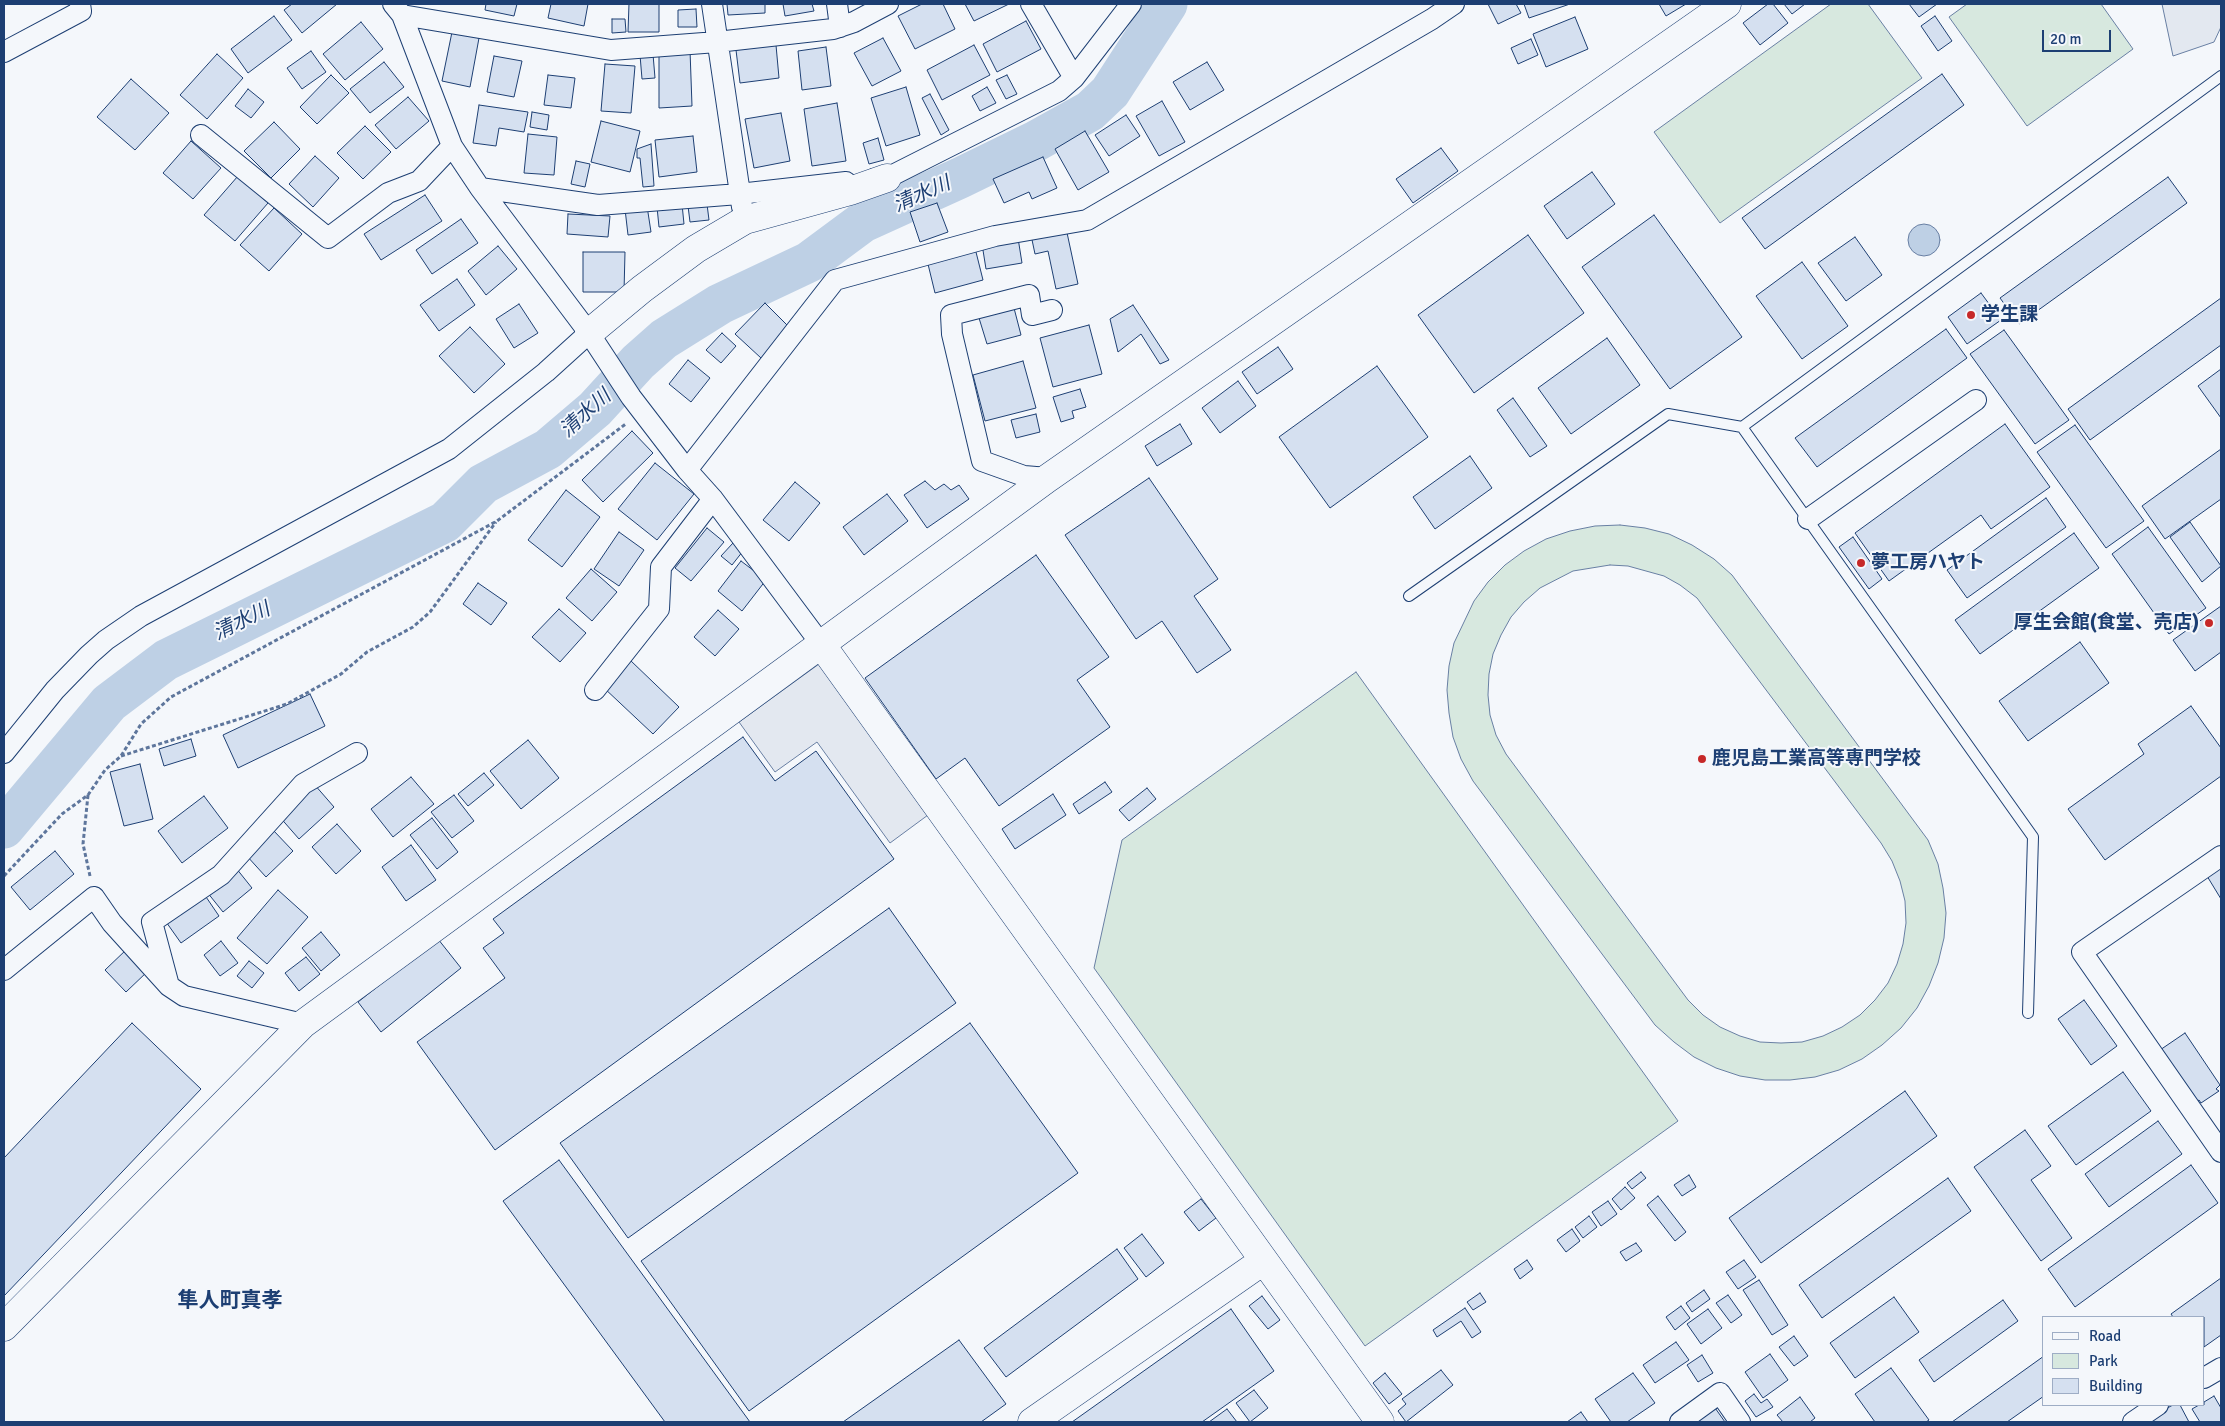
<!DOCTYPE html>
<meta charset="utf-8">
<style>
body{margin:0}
#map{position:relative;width:2225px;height:1426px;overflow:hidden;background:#f4f7fb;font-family:Signika,sans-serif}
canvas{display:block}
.frame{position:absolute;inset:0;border:5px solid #1d3f73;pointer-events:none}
.legend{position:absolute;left:2042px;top:1316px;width:162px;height:90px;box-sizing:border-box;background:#f4f7fb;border:1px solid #9eadc5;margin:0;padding:6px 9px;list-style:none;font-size:15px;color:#1d3f73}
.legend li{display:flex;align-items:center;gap:10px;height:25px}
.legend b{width:25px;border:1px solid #9eadc5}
.scale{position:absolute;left:2042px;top:30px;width:69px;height:22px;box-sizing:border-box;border:2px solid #1d3f73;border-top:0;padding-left:6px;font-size:15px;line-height:18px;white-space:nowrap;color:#1d3f73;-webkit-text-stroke:4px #f4f7fb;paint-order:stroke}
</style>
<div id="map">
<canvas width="2225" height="1426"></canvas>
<div class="frame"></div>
<ul class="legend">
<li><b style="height:6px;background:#f4f7fb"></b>Road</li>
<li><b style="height:14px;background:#d7e8df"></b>Park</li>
<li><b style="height:14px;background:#d5e0f0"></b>Building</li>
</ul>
<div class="scale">20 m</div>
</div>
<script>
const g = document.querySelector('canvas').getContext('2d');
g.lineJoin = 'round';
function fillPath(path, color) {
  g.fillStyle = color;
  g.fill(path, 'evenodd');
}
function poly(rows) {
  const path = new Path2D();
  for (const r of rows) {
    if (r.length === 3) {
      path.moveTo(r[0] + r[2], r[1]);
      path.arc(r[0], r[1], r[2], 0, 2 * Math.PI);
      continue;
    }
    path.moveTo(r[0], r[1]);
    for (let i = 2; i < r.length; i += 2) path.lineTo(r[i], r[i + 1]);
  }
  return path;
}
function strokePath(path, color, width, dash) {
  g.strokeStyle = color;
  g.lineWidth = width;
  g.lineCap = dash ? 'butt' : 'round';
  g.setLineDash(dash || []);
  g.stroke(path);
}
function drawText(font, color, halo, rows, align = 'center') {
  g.font = font + ' Signika,"Noto Sans JP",sans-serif';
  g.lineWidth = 4;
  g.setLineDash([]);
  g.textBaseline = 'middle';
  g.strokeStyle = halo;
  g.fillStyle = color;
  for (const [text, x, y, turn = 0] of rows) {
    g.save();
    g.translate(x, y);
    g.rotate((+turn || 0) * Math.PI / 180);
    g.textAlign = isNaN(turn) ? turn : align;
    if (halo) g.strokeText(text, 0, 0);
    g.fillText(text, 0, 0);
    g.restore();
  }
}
const green = poly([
 [1831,4,1868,4,1922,78,1720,223,1654,132,1831,4],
 [1967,4,2101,4,2133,49,2027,126,1949,17,1967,4],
 [1620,525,1645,528,1669,534,1692,545,1714,559,1732,575,1928,840,1938,864,1943,888,1946,913,1944,938,1938,963,1929,986,1917,1008,1901,1028,1882,1045,1862,1059,1839,1070,1815,1077,1790,1080,1765,1080,1740,1076,1716,1068,1694,1057,1674,1042,1655,1025,1473,781,1461,759,1453,737,1449,713,1447,690,1449,666,1454,643,1474,601,1488,582,1505,565,1524,551,1546,539,1570,531,1595,526,1620,525],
 [1610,565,1628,566,1664,576,1680,585,1697,598,1881,843,1892,861,1900,881,1905,901,1906,923,1903,944,1897,964,1888,983,1875,1000,1860,1015,1842,1027,1823,1036,1802,1042,1781,1043,1760,1042,1740,1036,1720,1027,1703,1015,1688,1000,1506,754,1496,735,1490,715,1488,695,1489,674,1493,654,1501,635,1511,617,1524,602,1540,588,1573,571,1610,565],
 [1356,672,1678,1121,1365,1346,1094,968,1122,840,1356,672]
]);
fillPath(green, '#d7e8df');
strokePath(green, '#687fa3', 1);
const parking = poly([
 [2162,4,2221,4,2221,27,2214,42,2173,56,2162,4],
 [819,664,928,815,890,843,817,742,775,772,739,722,819,664]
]);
fillPath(parking, '#e3e8f0');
strokePath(parking, '#687fa3', 1);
const water = poly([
 [1924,240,16]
]);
fillPath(water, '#bed0e5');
strokePath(water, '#687fa3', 1);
strokePath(poly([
 [4,828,109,703,166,660,445,522,483,484,548,449,595,409,638,362,664,339,720,304,809,262,863,222,960,178,1036,141,1090,111,1110,92,1167,4]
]), '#bed0e5', 41);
const building = poly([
 [292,4,337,4,302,33,284,10,292,4],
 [486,4,517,4,514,16,485,10,486,4],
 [551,4,588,4,584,26,548,18,551,4],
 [629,4,659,4,659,32,628,32,629,4],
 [727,4,765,4,765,13,728,15,727,4],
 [783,4,812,4,814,11,785,16,783,4],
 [922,4,943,4,955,29,915,49,898,16,922,4],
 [965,4,1009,4,974,21,965,4],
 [1488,4,1516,4,1521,13,1498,24,1488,4],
 [1524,4,1570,4,1529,18,1524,4],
 [1659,4,1686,4,1666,16,1659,4],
 [1768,4,1773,4,1788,23,1760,45,1743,23,1768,4],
 [1784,4,1805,4,1792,14,1784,4],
 [1909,4,1937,4,1919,17,1909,4],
 [696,9,697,27,678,27,678,10,696,9],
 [274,16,292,40,248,73,231,49,274,16],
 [1935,16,1952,41,1938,51,1921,26,1935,16],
 [1575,17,1588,49,1546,67,1533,34,1575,17],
 [612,19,625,19,626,32,612,33,612,19],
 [1026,21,1041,49,997,72,983,44,1026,21],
 [361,22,383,49,345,80,323,54,361,22],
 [452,32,479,38,470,87,442,81,452,32],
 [883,38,901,71,872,86,854,53,883,38],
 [1531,39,1538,55,1518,64,1511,48,1531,39],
 [776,45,779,78,740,83,736,50,776,45],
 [974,45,990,75,942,100,927,70,974,45],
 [826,47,831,86,802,90,798,51,826,47],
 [690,50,692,106,659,108,659,52,690,50],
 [311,51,326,72,302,89,287,68,311,51],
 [217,54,243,78,207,119,180,95,217,54],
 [653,54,655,78,642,79,640,55,653,54],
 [494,56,522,61,514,97,487,92,494,56],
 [384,62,404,87,370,113,350,89,384,62],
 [1207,62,1224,90,1190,110,1173,82,1207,62],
 [605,64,635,66,631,113,601,111,605,64],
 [1942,74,1964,105,1765,249,1742,218,1942,74],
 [331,75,349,93,317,124,300,107,331,75],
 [548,75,575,78,571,108,544,105,548,75],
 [1007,75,1017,94,1006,99,996,80,1007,75],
 [131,79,169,113,135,150,97,117,131,79],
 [906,87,920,135,886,146,871,98,906,87],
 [987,87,996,103,980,111,972,96,987,87],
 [248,89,264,102,251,118,235,106,248,89],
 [930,94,949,130,941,135,922,98,930,94],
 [408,97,429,121,396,149,375,125,408,97],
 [1162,101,1185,142,1159,156,1136,116,1162,101],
 [837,103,846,161,812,166,804,109,837,103],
 [479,105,528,112,524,132,499,128,496,146,473,143,479,105],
 [532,112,549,115,547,130,530,127,532,112],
 [781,113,790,161,754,168,745,119,781,113],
 [1126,115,1140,136,1109,156,1095,135,1126,115],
 [601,121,640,131,630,172,591,162,601,121],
 [274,122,300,149,271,178,244,151,274,122],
 [365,126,391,152,363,179,337,153,365,126],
 [1085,131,1109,172,1078,190,1055,149,1085,131],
 [528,134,557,137,554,175,524,173,528,134],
 [693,136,697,172,659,177,655,140,693,136],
 [878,138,884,160,869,164,863,143,878,138],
 [191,141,221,168,193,199,163,173,191,141],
 [651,144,654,186,643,187,640,158,637,158,637,149,651,144],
 [1441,148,1458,171,1413,203,1396,179,1441,148],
 [315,156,339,178,313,207,289,184,315,156],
 [1043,157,1057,188,1032,199,1029,192,1004,203,993,179,1043,157],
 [576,161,590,164,585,187,571,184,576,161],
 [1592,172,1615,204,1567,239,1544,206,1592,172],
 [238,176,268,203,235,241,204,215,238,176],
 [2168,177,2187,203,2019,324,2000,298,2168,177],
 [425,195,442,221,381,260,364,234,425,195],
 [937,203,948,232,920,242,910,212,937,203],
 [682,204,684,224,659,227,657,207,682,204],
 [707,204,709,220,690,222,688,206,707,204],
 [647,206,651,232,628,235,625,209,647,206],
 [274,208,302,234,269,271,240,245,274,208],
 [568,214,610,216,608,237,567,234,568,214],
 [1654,215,1742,337,1670,389,1582,267,1654,215],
 [461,219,478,243,432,274,416,250,461,219],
 [1066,228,1078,284,1056,289,1048,251,1035,254,1031,235,1066,228],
 [1528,235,1584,313,1474,393,1418,315,1528,235],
 [1855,237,1882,275,1846,301,1818,263,1855,237],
 [1018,238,1022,263,986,269,982,244,1018,238],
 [498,246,517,269,486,295,468,271,498,246],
 [975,248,983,280,935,293,927,260,975,248],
 [583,252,625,252,624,292,583,292,583,252],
 [1802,262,1848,326,1802,359,1756,296,1802,262],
 [457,279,475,305,439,331,420,305,457,279],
 [1981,293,2001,320,1967,344,1948,317,1981,293],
 [2221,298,2221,345,2090,440,2068,409,2221,298],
 [765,303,790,328,761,358,735,334,765,303],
 [519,304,538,333,514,348,496,319,519,304],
 [1133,305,1169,360,1160,364,1141,334,1118,352,1110,319,1133,305],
 [1014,308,1021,335,987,344,979,318,1014,308],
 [1089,325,1102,374,1053,387,1040,338,1089,325],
 [470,327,505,364,474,393,439,356,470,327],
 [1946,329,1967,358,1817,467,1795,438,1946,329],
 [2004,330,2069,420,2035,444,1970,354,2004,330],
 [722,333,736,346,721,363,706,350,722,333],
 [1607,338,1640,385,1571,434,1538,388,1607,338],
 [1278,347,1293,369,1257,394,1242,372,1278,347],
 [688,360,710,378,691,402,669,384,688,360],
 [1023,361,1036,408,985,421,973,375,1023,361],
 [1377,366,1428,437,1330,508,1279,437,1377,366],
 [2221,369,2221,418,2198,386,2221,369],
 [1238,381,1256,406,1220,433,1202,408,1238,381],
 [1080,389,1086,407,1072,411,1074,418,1061,422,1053,397,1080,389],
 [1513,398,1547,446,1530,457,1497,410,1513,398],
 [1036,414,1040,432,1016,438,1011,420,1036,414],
 [1180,424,1192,444,1157,466,1145,446,1180,424],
 [2005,424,2050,487,1991,529,1981,515,1889,581,1855,533,2005,424],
 [2075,425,2144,521,2106,548,2037,452,2075,425],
 [632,431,653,453,603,502,582,480,632,431],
 [2221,449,2221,499,2165,539,2142,506,2221,449],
 [1470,456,1492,488,1435,529,1413,497,1470,456],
 [655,463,694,494,657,540,618,509,655,463],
 [1149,478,1218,579,1194,596,1231,650,1197,673,1162,621,1136,639,1065,535,1149,478],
 [925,481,935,490,944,484,951,490,959,485,969,499,927,528,904,495,925,481],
 [795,482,820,503,789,541,763,520,795,482],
 [566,490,600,517,562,567,528,540,566,490],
 [887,494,908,521,864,555,843,527,887,494],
 [2046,498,2066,527,1967,598,1947,570,2046,498],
 [2190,522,2221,566,2202,582,2170,537,2190,522],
 [2148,527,2206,608,2169,634,2112,554,2148,527],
 [707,528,724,542,691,581,675,568,707,528],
 [619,532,644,550,619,586,594,569,619,532],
 [2074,533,2099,568,1980,654,1955,620,2074,533],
 [1853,537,1882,579,1869,589,1839,547,1853,537],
 [733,543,743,551,732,565,721,556,733,543],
 [1036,555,1109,657,1077,680,1110,727,999,806,965,758,936,779,865,678,1036,555],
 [741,561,766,580,742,611,718,591,741,561],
 [591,569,617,592,592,621,566,598,591,569],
 [478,583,507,603,491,625,463,604,478,583],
 [2221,606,2221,652,2195,671,2173,640,2221,606],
 [559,609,586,633,560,662,532,637,559,609],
 [718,610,739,629,715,656,694,637,718,610],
 [2080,642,2109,683,2028,741,1999,701,2080,642],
 [630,660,679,707,653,734,603,687,630,660],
 [310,694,325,726,238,768,223,735,310,694],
 [2191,706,2221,748,2221,776,2105,860,2068,809,2144,754,2138,744,2191,706],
 [743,737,775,781,816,751,894,859,495,1150,417,1042,505,978,483,948,504,933,493,919,743,737],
 [191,739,196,756,164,766,159,749,191,739],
 [528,740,559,778,521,809,490,771,528,740],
 [140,764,153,819,124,826,110,772,140,764],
 [484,773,494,785,468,806,458,794,484,773],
 [411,777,434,804,393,837,371,809,411,777],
 [1105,782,1112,792,1079,814,1073,804,1105,782],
 [314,784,334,807,299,839,278,815,314,784],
 [1147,788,1156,799,1129,821,1119,810,1147,788],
 [1053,794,1066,815,1015,849,1002,829,1053,794],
 [454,795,474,821,452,838,431,812,454,795],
 [204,796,228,828,182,863,158,831,204,796],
 [432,818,458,852,437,869,410,835,432,818],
 [337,824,361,851,336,874,312,847,337,824],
 [273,830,293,851,266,877,246,855,273,830],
 [411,845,436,880,406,901,382,867,411,845],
 [55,851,74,874,30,910,11,887,55,851],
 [236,868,252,888,223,912,207,892,236,868],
 [2221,868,2221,899,2207,876,2221,868],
 [278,890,308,917,267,964,237,938,278,890],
 [202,891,219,916,181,943,164,919,202,891],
 [889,908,956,1003,628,1238,560,1143,889,908],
 [321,932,340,955,321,971,302,948,321,932],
 [438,939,461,968,381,1032,358,1002,438,939],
 [221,941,238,963,220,976,204,955,221,941],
 [127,949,148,971,126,992,105,970,127,949],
 [306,957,320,974,299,991,285,973,306,957],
 [249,961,264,973,252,988,237,976,249,961],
 [2084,1000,2117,1046,2091,1065,2058,1019,2084,1000],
 [132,1023,201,1089,4,1296,4,1158,132,1023],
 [970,1023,1078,1173,749,1411,641,1261,970,1023],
 [2185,1033,2220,1085,2216,1089,2219,1091,2201,1103,2199,1100,2196,1102,2160,1050,2185,1033],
 [2123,1072,2151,1111,2076,1165,2048,1126,2123,1072],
 [1905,1091,1937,1136,1761,1263,1729,1218,1905,1091],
 [2158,1121,2182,1154,2109,1207,2085,1174,2158,1121],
 [2025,1130,2051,1166,2031,1180,2072,1238,2041,1261,1974,1167,2025,1130],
 [559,1160,750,1422,665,1422,503,1201,559,1160],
 [2191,1165,2218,1203,2075,1307,2048,1269,2191,1165],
 [1641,1172,1646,1178,1632,1189,1627,1183,1641,1172],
 [1689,1175,1696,1187,1682,1196,1674,1185,1689,1175],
 [1948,1178,1971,1211,1822,1318,1799,1285,1948,1178],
 [1625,1187,1635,1198,1621,1210,1612,1199,1625,1187],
 [1658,1196,1686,1232,1675,1241,1647,1205,1658,1196],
 [1201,1199,1216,1218,1199,1231,1184,1212,1201,1199],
 [1608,1201,1617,1214,1601,1226,1592,1212,1608,1201],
 [1589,1216,1597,1227,1583,1238,1575,1227,1589,1216],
 [1572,1229,1580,1241,1566,1252,1557,1240,1572,1229],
 [1142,1234,1164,1263,1146,1277,1124,1248,1142,1234],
 [1636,1243,1642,1251,1626,1261,1620,1252,1636,1243],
 [1117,1249,1138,1279,1006,1377,984,1348,1117,1249],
 [1527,1260,1533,1269,1520,1279,1514,1269,1527,1260],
 [1744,1260,1756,1277,1738,1289,1726,1272,1744,1260],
 [2221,1278,2221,1335,2204,1347,2204,1317,2173,1317,2171,1314,2221,1278],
 [1759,1280,1788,1325,1772,1335,1743,1290,1759,1280],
 [1704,1290,1710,1299,1692,1312,1686,1303,1704,1290],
 [1480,1293,1486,1302,1473,1310,1467,1302,1480,1293],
 [1728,1295,1742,1315,1731,1323,1716,1303,1728,1295],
 [1262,1296,1280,1320,1268,1329,1249,1306,1262,1296],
 [1894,1297,1919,1332,1855,1378,1830,1343,1894,1297],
 [2003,1300,2018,1321,1934,1382,1919,1360,2003,1300],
 [1681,1306,1690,1318,1675,1330,1666,1317,1681,1306],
 [1465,1308,1481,1332,1472,1338,1461,1321,1437,1337,1433,1330,1465,1308],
 [1231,1309,1274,1371,1202,1422,1072,1422,1231,1309],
 [1708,1309,1722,1328,1701,1344,1687,1324,1708,1309],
 [1794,1336,1808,1356,1794,1366,1779,1347,1794,1336],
 [959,1340,1006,1404,981,1422,843,1422,959,1340],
 [1676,1342,1689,1360,1655,1383,1643,1365,1676,1342],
 [1770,1354,1788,1380,1763,1398,1745,1372,1770,1354],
 [1702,1355,1713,1373,1698,1382,1687,1365,1702,1355],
 [2044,1356,2044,1396,2007,1422,1952,1422,2044,1356],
 [1891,1368,1929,1420,1926,1422,1875,1422,1855,1394,1891,1368],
 [1441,1370,1453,1385,1406,1422,1398,1411,1406,1404,1402,1399,1441,1370],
 [1385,1373,1402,1394,1389,1404,1373,1383,1385,1373],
 [1633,1373,1655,1403,1627,1422,1611,1422,1595,1399,1633,1373],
 [1254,1390,1268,1408,1250,1422,1236,1403,1254,1390],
 [1754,1394,1761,1403,1767,1399,1773,1407,1756,1417,1745,1401,1754,1394],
 [2214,1396,2221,1408,2221,1422,2200,1422,2192,1409,2199,1405,2204,1405,2204,1402,2214,1396],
 [1800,1397,1815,1418,1810,1422,1783,1422,1777,1415,1800,1397],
 [1713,1405,1725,1422,1691,1422,1713,1405],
 [2173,1405,2180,1405,2189,1422,2152,1422,2150,1417,2173,1405],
 [1227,1409,1237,1422,1209,1422,1227,1409],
 [1581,1412,1588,1422,1567,1422,1581,1412]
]);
fillPath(building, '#d5e0f0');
strokePath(building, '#1d3f73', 1);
const lane = poly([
 [1742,427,2221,76],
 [1409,596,1668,414,1742,427,2033,837,2028,1013]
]);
const street = poly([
 [393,4,402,15,452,146,480,188,589,333,631,397,687,470,713,499,821,644],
 [712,4,742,207],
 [837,4,840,27],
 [1031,4,1074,78],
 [402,15,611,50,717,42,833,29,854,22,888,4],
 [4,52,81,11,80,4],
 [201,135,328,238,388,193,419,181,452,146],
 [874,179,887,178,1059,91,1074,78,1131,4],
 [480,188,598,205,739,194,846,182],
 [687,470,835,280,995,236,1087,220,1432,19,1454,4],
 [1048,478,1024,476,982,461,952,334,951,315,1029,295,1032,315,1052,310],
 [1808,519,1976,400],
 [595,690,659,609,661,567,713,499],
 [4,753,55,690,89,655,106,640,141,616,449,449,546,372,589,333],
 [2221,856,2082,952,2221,1152],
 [4,970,94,897,112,923,169,986,184,996,303,1024],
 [168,982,152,922,221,875,303,784,357,753],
 [2204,1378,2221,1368],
 [1680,1422,1720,1393,1740,1422],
 [2133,1422,2158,1405]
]);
const secondary = poly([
 [589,333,642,289,696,249,745,220,850,191,887,178],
 [821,644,1380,1422],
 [4,1327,303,1024,1048,478,1727,4],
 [1032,1422,1263,1261]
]);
strokePath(lane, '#1d3f73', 12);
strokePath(street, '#1d3f73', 22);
strokePath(secondary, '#1d3f73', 29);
strokePath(poly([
 [121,756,287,704,341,674,367,652,413,627,430,612,496,522],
 [88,795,83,844,90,876],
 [4,876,62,814,88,795,105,770,121,756,141,724,171,697,497,521,627,423]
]), '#5e769c', 3, [4, 2.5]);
strokePath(lane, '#f4f7fb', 10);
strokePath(street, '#f4f7fb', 20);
strokePath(secondary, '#f4f7fb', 28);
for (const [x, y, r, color] of [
 [1971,315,5,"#c62828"],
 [1861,563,5,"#c62828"],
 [2209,623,5,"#c62828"],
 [1702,759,5,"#c62828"]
]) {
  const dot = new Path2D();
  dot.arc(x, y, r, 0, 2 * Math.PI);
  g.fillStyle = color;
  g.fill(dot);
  strokePath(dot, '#f4f7fb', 2);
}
drawText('bold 19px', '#1d3f73', '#f4f7fb', [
 ["学生課",1981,315],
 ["夢工房ハヤト",1871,563],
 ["厚生会館(食堂、売店)",2199,623,"right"],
 ["鹿児島工業高等専門学校",1712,759]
], 'left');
drawText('italic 20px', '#1d3f73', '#f4f7fb', [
 ["清水川",922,195,-24],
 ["清水川",586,414,-42],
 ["清水川",242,622,-26]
]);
drawText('bold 21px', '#1d3f73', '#f4f7fb', [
 ["隼人町真孝",230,1301]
]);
</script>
